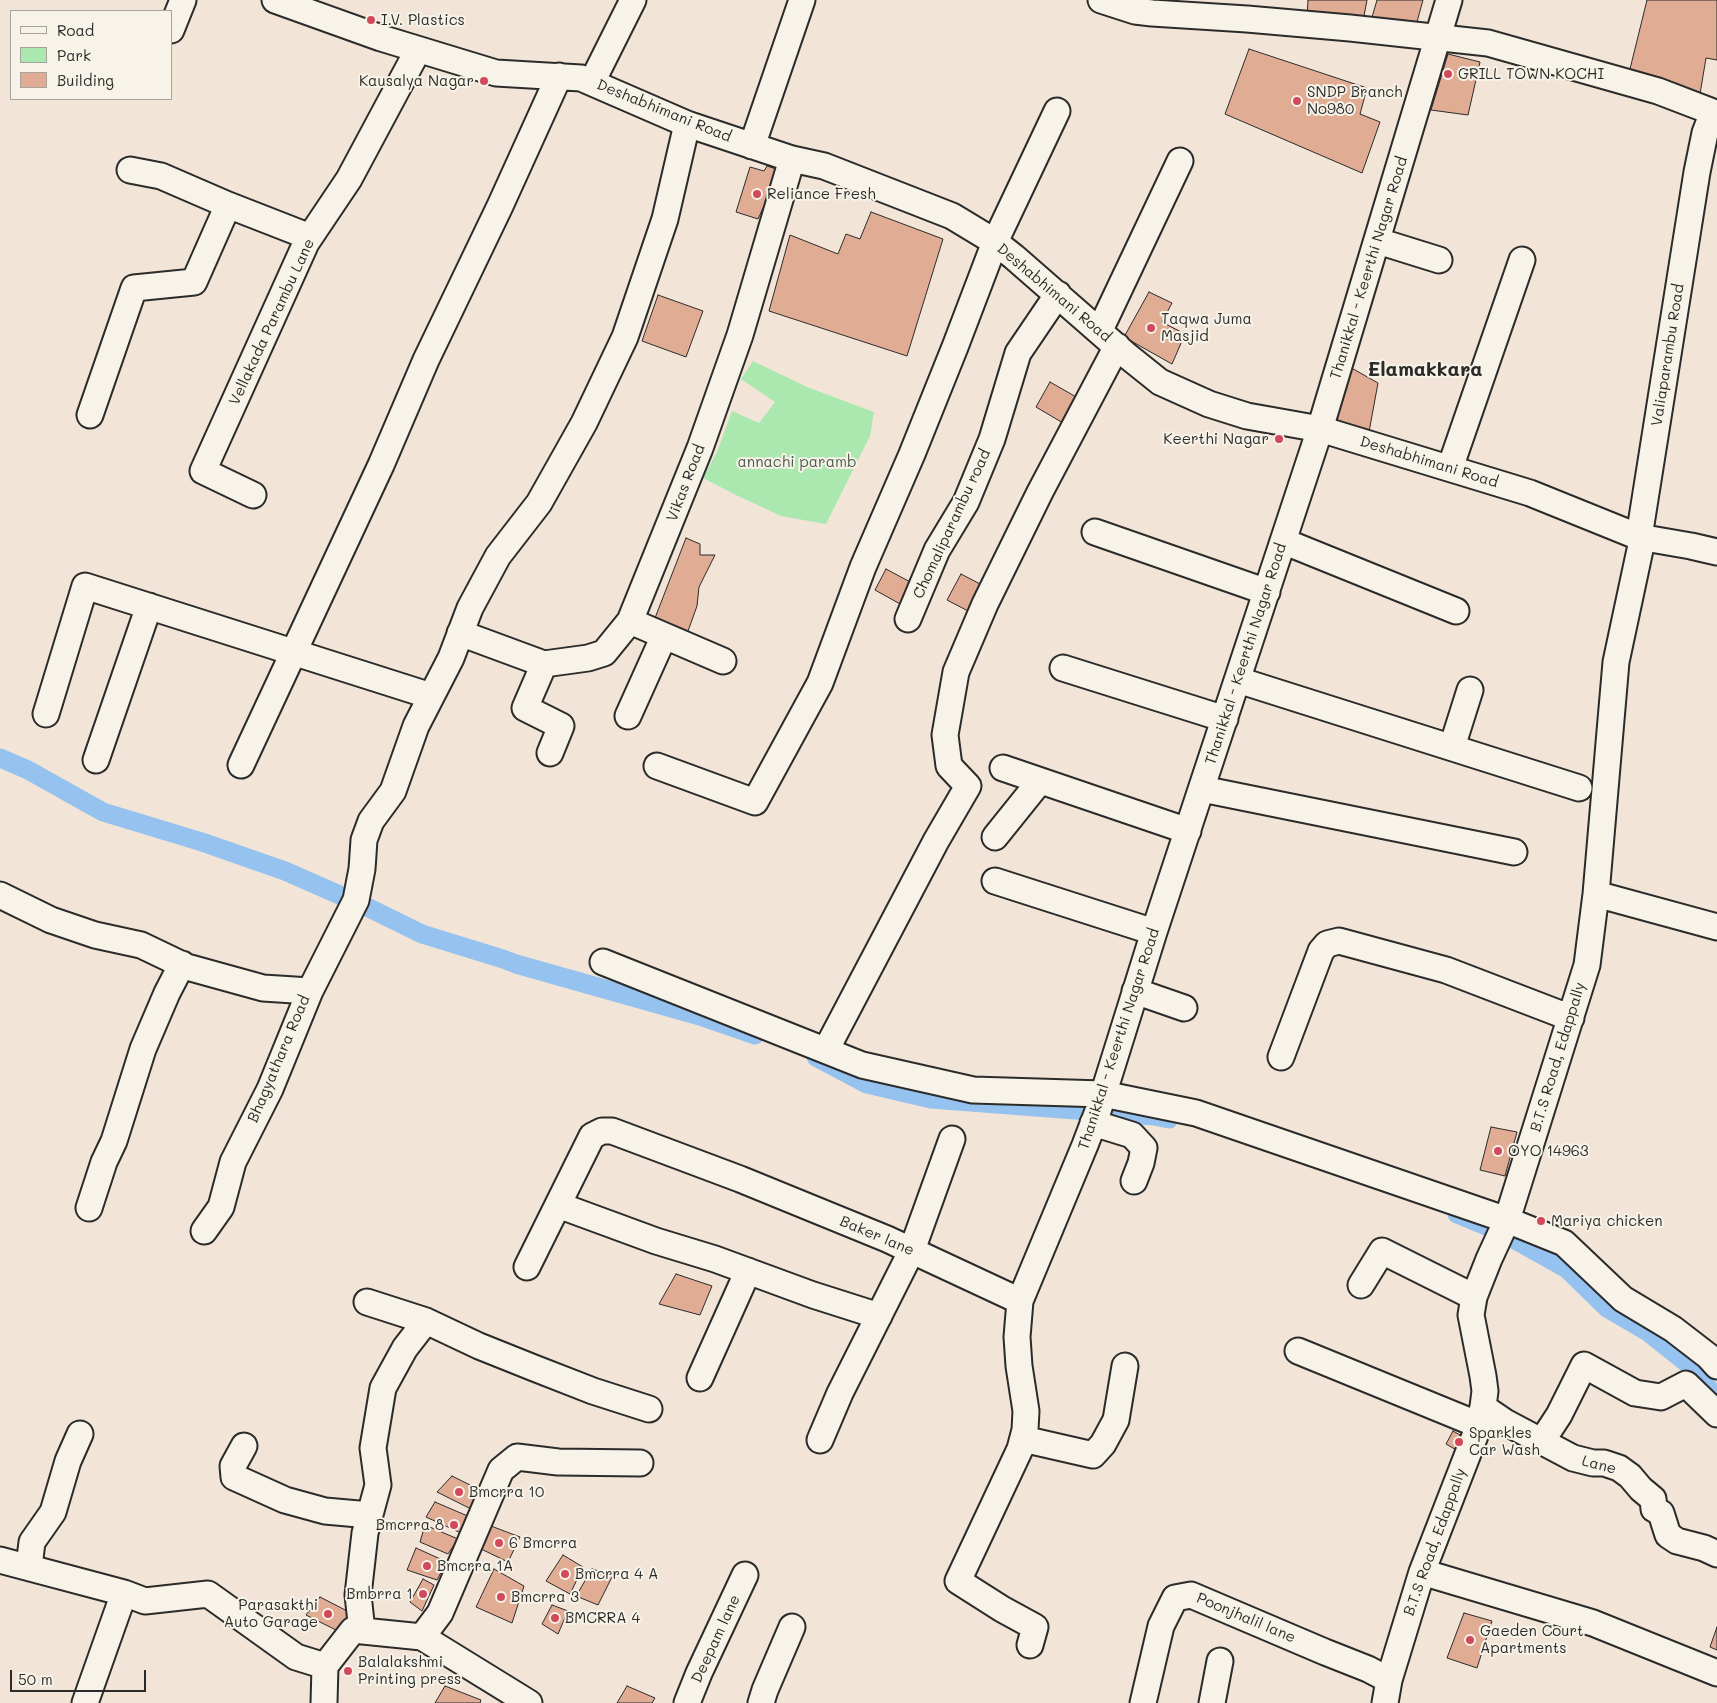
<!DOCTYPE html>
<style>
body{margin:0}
#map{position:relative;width:1717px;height:1703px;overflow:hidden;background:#f2e5d7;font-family:Mali,sans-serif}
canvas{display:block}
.legend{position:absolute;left:10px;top:10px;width:162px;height:90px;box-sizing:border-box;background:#f7f3e8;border:1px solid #a5a39c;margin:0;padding:6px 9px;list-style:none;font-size:15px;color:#2b2b2b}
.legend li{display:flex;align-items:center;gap:10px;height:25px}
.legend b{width:25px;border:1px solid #a5a39c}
.scale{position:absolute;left:10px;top:1670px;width:136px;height:22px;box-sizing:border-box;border:2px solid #2b2b2b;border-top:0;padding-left:6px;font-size:15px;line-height:18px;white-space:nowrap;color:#2b2b2b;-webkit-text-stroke:4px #f7f3e8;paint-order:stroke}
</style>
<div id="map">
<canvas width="1717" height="1703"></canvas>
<ul class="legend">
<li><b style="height:6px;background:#f7f3e8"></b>Road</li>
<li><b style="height:14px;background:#aae8af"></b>Park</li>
<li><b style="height:14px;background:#e0ac94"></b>Building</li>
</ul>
<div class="scale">50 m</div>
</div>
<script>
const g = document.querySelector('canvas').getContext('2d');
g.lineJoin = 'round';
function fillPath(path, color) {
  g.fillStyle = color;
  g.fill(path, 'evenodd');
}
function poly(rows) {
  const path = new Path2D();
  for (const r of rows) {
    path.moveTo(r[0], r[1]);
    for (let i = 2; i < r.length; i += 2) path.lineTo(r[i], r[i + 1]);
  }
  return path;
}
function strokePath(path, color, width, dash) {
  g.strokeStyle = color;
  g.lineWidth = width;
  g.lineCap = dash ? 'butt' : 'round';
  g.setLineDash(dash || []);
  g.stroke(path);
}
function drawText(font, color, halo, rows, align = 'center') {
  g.font = font + ' Mali,sans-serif';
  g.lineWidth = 4;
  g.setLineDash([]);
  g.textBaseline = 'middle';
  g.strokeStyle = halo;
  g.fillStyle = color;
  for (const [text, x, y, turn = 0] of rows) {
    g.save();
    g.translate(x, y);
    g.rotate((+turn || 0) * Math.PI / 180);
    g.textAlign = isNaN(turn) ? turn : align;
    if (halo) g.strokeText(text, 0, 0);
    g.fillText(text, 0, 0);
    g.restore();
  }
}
fillPath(poly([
 [753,361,807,387,874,412,870,436,826,524,781,516,736,495,703,478,717,452,732,411,759,423,775,402,741,379]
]), '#aae8af');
strokePath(poly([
 [0,758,28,770,103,812,202,842,285,871,367,907,422,934,503,959,516,964,700,1016,755,1035],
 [816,1057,867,1084,931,1099,1154,1116,1169,1119],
 [1457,1214,1501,1232,1567,1269,1607,1308,1648,1332,1692,1367,1717,1399]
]), '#95c2ef', 19);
const building = poly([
 [1308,0,1367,0,1363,21,1307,17,1308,0],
 [1377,0,1423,0,1415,29,1370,24,1377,0],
 [1647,0,1717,0,1717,60,1706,58,1699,100,1630,69,1647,0],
 [1249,49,1367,88,1360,114,1380,122,1362,173,1225,114,1249,49],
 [1448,54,1480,62,1468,115,1431,110,1448,54],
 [767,166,776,169,769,195,758,219,736,212,750,167,764,171,767,166],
 [871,212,943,239,907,356,769,311,790,235,838,254,846,234,860,239,871,212],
 [1149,292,1172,303,1162,322,1185,334,1172,364,1124,337,1149,292],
 [658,295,703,311,686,357,642,341,658,295],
 [1348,366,1378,383,1369,432,1330,422,1348,366],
 [1050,382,1078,398,1063,423,1036,407,1050,382],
 [686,538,700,544,700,555,715,555,699,587,697,606,688,631,655,618,686,538],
 [886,569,914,584,902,605,875,590,886,569],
 [961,574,984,586,970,612,947,600,961,574],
 [1491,1127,1517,1132,1505,1176,1480,1170,1491,1127],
 [676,1274,712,1286,700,1315,659,1304,676,1274],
 [1453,1431,1471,1441,1465,1455,1446,1444,1453,1431],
 [452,1476,482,1491,471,1509,437,1492,452,1476],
 [435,1502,470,1517,461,1533,426,1517,435,1502],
 [425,1525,458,1539,448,1554,420,1542,425,1525],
 [491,1526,520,1537,508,1562,479,1548,491,1526],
 [416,1548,447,1562,437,1580,407,1570,416,1548],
 [563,1555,583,1567,570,1594,546,1581,563,1555],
 [494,1569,524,1586,512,1623,476,1607,494,1569],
 [592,1569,613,1575,598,1605,576,1596,592,1569],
 [423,1579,434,1585,422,1611,410,1602,423,1579],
 [320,1597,351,1613,340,1632,306,1615,320,1597],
 [552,1605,568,1611,558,1634,542,1624,552,1605],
 [1464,1613,1492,1621,1477,1668,1447,1658,1464,1613],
 [1717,1627,1717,1650,1710,1647,1717,1627],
 [445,1686,481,1700,480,1703,435,1703,445,1686],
 [627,1686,655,1698,652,1703,617,1703,627,1686]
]);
fillPath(building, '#e0ac94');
strokePath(building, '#2b2b2b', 1);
const minor = poly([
 [275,0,381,38,496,73,581,78,687,124,792,159,824,166,952,216,995,242,1014,257,1125,354,1160,382,1209,404,1247,416,1320,429,1530,493,1639,537,1691,546,1717,552],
 [1101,0,1135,11,1152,13,1247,19,1350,28,1488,43,1658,91,1713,112,1705,133,1697,172,1639,537,1641,545,1616,662,1596,894,1587,965,1507,1220,1489,1259,1474,1297,1471,1315,1483,1376,1485,1391,1483,1407,1476,1433,1422,1572,1389,1680,1385,1703],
 [171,30,183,0],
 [592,82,633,0],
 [752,146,802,0],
 [130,170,161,176,228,205,310,237],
 [1378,241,1439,260],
 [1100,330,1180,161],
 [90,415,134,288,194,282,228,205],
 [1450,468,1522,260],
 [253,495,203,471,306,243,349,179,418,50],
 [1095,532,1267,592],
 [1283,541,1456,611],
 [908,619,937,550,966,502,992,439,1018,353,1058,294],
 [630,621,723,661],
 [460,633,544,664,588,658,604,653,630,621,700,448,740,335,792,159],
 [544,664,525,708,561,726,550,753],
 [1063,668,1225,719],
 [1238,680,1579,788],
 [46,714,85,586,431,696],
 [628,716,664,636],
 [1452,747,1470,690],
 [96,760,149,606],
 [241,765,381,465,426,360,500,206,559,76],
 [657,766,755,802,820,683,863,567,912,454,955,347,995,242,1057,111],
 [1003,768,1188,831],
 [1202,789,1514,852],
 [995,837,1040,781],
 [995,881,1154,932],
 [1596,894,1717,927],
 [0,895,51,920,95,935,141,945,187,967,263,988,310,991,270,1089,233,1162,221,1207,204,1231],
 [603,962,862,1065,973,1090,1103,1094,1196,1113,1507,1220,1564,1243,1623,1299,1673,1329,1708,1356,1717,1366],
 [310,991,356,900,362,869,364,840,371,821,393,791,416,726,451,658,470,608,498,556,539,503,584,423,625,337,665,219,687,124],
 [1135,991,1184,1008],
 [826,1050,936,841,968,786,949,766,945,735,956,672,985,604,1040,492,1117,346],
 [1281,1057,1321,951,1327,944,1339,941,1446,970,1571,1018],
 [1093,1123,1132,1135,1144,1148,1141,1163,1134,1181],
 [558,1205,656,1241,715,1259,813,1295,879,1316],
 [89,1208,104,1162,114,1141,143,1049,167,993,182,964],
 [527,1267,592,1136,602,1131,612,1131,740,1179,887,1239,1020,1301],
 [1361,1285,1382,1251,1474,1297],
 [367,1302,426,1321,479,1346,534,1368,593,1391,649,1409],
 [1298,1351,1479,1425],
 [700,1378,748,1271],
 [1483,1407,1505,1422,1573,1458,1593,1463,1604,1463,1619,1468,1630,1476,1641,1489,1653,1499,1654,1509,1661,1513,1668,1535,1677,1541,1704,1548,1717,1554],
 [1023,1439,1093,1455,1103,1444,1116,1420,1125,1366],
 [820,1440,840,1393,912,1250,952,1139],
 [1542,1441,1559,1415,1584,1365,1635,1393,1661,1397,1686,1384,1717,1414],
 [244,1446,233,1466,234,1477,285,1500,325,1511,370,1515],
 [0,1560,124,1593,145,1601,208,1594,296,1657,325,1666,353,1630,422,1637,529,1703],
 [29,1567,32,1542,53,1512,68,1461,80,1434],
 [1422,1572,1593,1623,1717,1673],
 [362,1631,358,1595,365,1533,378,1485,373,1448,383,1388,405,1348,426,1321],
 [422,1637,440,1613,501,1470,517,1457,558,1462,640,1463],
 [1030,1645,1035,1627,1002,1609,958,1581,1020,1449,1025,1430,1026,1411,1019,1366,1017,1337,1020,1301,1085,1145,1098,1111,1154,932,1320,429,1449,0],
 [85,1703,124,1593],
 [324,1703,325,1666],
 [687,1703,699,1673,745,1575],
 [761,1703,765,1690,792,1627],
 [1143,1703,1161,1626,1175,1598,1191,1595,1325,1652,1368,1669,1389,1680],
 [1212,1703,1220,1661]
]);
strokePath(minor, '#2b2b2b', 29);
strokePath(minor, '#f7f3e8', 25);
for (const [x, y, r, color] of [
 [371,20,5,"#d1495b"],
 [1448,74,5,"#d1495b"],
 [484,81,5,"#d1495b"],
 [1297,101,5,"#d1495b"],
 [757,194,5,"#d1495b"],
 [1151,328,5,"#d1495b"],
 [1279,439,5,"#d1495b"],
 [1498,1151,5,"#d1495b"],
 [1541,1221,5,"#d1495b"],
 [1459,1442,5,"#d1495b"],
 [459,1492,5,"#d1495b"],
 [454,1525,5,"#d1495b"],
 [499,1543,5,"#d1495b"],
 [427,1566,5,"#d1495b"],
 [565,1574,5,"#d1495b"],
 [423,1594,5,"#d1495b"],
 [501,1597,5,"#d1495b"],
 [328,1614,5,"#d1495b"],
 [555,1618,5,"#d1495b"],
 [1470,1640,5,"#d1495b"],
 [348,1671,5,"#d1495b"]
]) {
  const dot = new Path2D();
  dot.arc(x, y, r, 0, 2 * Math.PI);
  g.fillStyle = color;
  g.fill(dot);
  strokePath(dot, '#f7f3e8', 2);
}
drawText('15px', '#2b2b2b', '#f7f3e8', [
 ["I.V. Plastics",381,20],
 ["GRILL TOWN KOCHI",1458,74],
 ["Kausalya Nagar",474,81,"right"],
 ["SNDP Branch",1307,92],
 ["No980",1307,109],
 ["Reliance Fresh",767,194],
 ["Taqwa Juma",1161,319],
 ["Masjid",1161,336],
 ["Keerthi Nagar",1269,439,"right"],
 ["OYO 14963",1508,1151],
 ["Mariya chicken",1551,1221],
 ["Sparkles",1469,1433],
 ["Car Wash",1469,1450],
 ["Bmcrra 10",469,1492],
 ["Bmcrra 8",444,1525,"right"],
 ["6 Bmcrra",509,1543],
 ["Bmcrra 1A",437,1566],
 ["Bmcrra 4 A",575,1574],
 ["Bmbrra 1",413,1594,"right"],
 ["Bmcrra 3",511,1597],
 ["Parasakthi",318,1605,"right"],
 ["Auto Garage",318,1622,"right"],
 ["BMCRRA 4",565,1618],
 ["Gaeden Court",1480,1631],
 ["Apartments",1480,1648],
 ["Balalakshmi",358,1662],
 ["Printing press",358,1679]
], 'left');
drawText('15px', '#2b2b2b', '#f7f3e8', [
 ["Deshabhimani Road",664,111,22],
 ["Thanikkal - Keerthi Nagar Road",1369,268,-73],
 ["Deshabhimani Road",1054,293,40],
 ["Vellakada Parambu Lane",272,322,-65],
 ["Valiaparambu Road",1668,355,-81],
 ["Deshabhimani Road",1429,462,17],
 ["Vikas Road",686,483,-69],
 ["Chomaliparambu road",952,524,-65],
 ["Thanikkal - Keerthi Nagar Road",1246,654,-72],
 ["Thanikkal - Keerthi Nagar Road",1119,1039,-72],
 ["B.T.S Road, Edappally",1558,1057,-73],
 ["Bhagyathara Road",279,1059,-67],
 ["Baker lane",877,1236,23],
 ["Lane",1599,1465,15],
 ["B.T.S Road, Edappally",1435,1542,-70],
 ["Poonjhalil lane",1246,1618,23],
 ["Deepam lane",716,1639,-65]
]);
drawText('15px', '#4b5a4c', '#f7f3e8', [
 ["annachi paramb",797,462]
]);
drawText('bold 20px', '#2b2b2b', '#f7f3e8', [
 ["Elamakkara",1425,370]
]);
</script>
